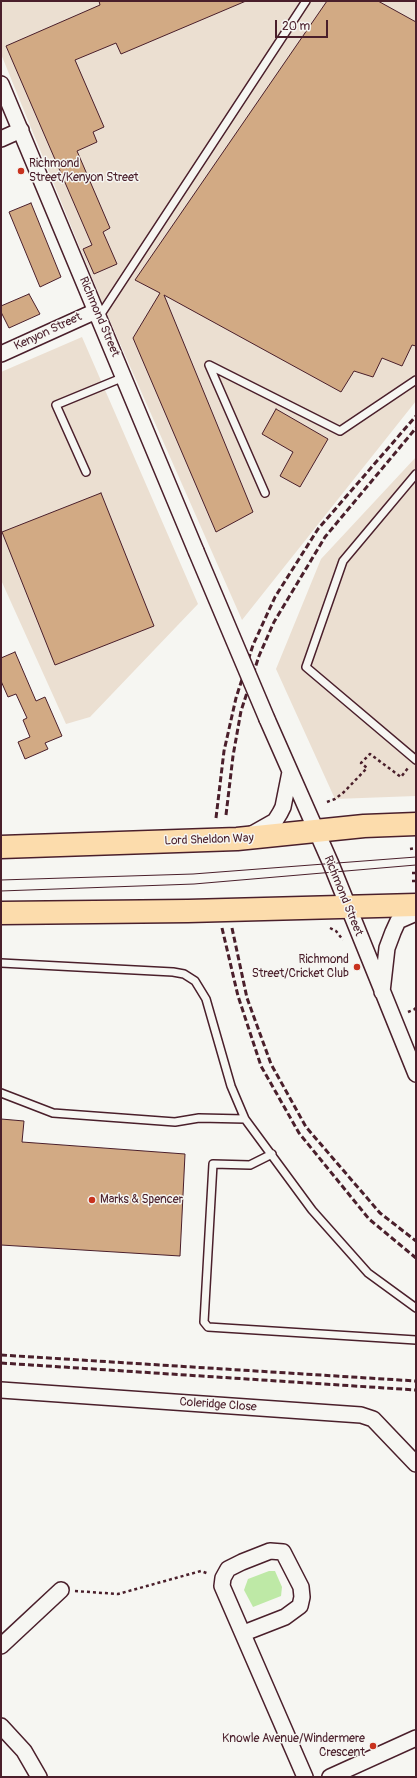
<!DOCTYPE html>
<style>
body{margin:0}
#map{position:relative;width:417px;height:1778px;overflow:hidden;background:#f6f6f2;font-family:Pangolin,sans-serif}
canvas{display:block}
.frame{position:absolute;inset:0;border:2px solid #4a1f2b;pointer-events:none}
.scale{position:absolute;left:275px;top:20px;width:53px;height:18px;box-sizing:border-box;border:2px solid #4a1f2b;border-top:0;padding-left:5px;font-size:12px;line-height:14px;white-space:nowrap;color:#4a1f2b;-webkit-text-stroke:3px #f6f6f2;paint-order:stroke}
</style>
<div id="map">
<canvas width="417" height="1778"></canvas>
<div class="frame"></div>
<div class="scale">20 m</div>
</div>
<script>
const g = document.querySelector('canvas').getContext('2d');
g.lineJoin = 'round';
function fillPath(path, color) {
  g.fillStyle = color;
  g.fill(path, 'evenodd');
}
function poly(rows) {
  const path = new Path2D();
  for (const r of rows) {
    path.moveTo(r[0], r[1]);
    for (let i = 2; i < r.length; i += 2) path.lineTo(r[i], r[i + 1]);
  }
  return path;
}
function strokePath(path, color, width, dash) {
  g.strokeStyle = color;
  g.lineWidth = width;
  g.lineCap = dash ? 'butt' : 'round';
  g.setLineDash(dash || []);
  g.stroke(path);
}
function drawText(font, color, halo, rows, align = 'center') {
  g.font = font + ' Pangolin,sans-serif';
  g.lineWidth = 3;
  g.setLineDash([]);
  g.textBaseline = 'middle';
  g.strokeStyle = halo;
  g.fillStyle = color;
  for (const [text, x, y, turn = 0] of rows) {
    g.save();
    g.translate(x, y);
    g.rotate((+turn || 0) * Math.PI / 180);
    g.textAlign = isNaN(turn) ? turn : align;
    if (halo) g.strokeText(text, 0, 0);
    g.fillText(text, 0, 0);
    g.restore();
  }
}
fillPath(poly([
 [1,1,416,1,416,401,242,620,106,312,1,54],
 [82,337,198,604,90,717,66,724,1,580,1,372],
 [416,457,416,796,335,799,276,669,321,559]
]), '#ebdfd1');
fillPath(poly([
 [269,1571,275,1571,282,1587,281,1596,253,1607,244,1590,248,1579]
]), '#bee9a6');
const building = poly([
 [99,1,246,1,121,54,116,43,75,60,104,127,93,132,97,142,77,151,110,228,103,232,117,264,94,274,83,249,92,245,6,46,100,5,99,1],
 [327,1,378,1,416,22,416,346,412,345,402,366,382,358,373,377,354,371,341,392,164,295,253,512,216,532,133,338,160,293,135,280,327,1],
 [31,203,61,277,40,287,9,212,31,203],
 [29,294,40,314,9,328,1,312,1,306,29,294],
 [276,409,328,439,300,487,280,476,293,452,262,434,276,409],
 [101,493,154,626,55,665,2,532,101,493],
 [15,652,36,701,45,697,62,736,45,743,48,749,25,759,18,742,30,737,23,720,27,718,16,694,8,697,1,681,1,658,15,652],
 [1,1119,24,1121,22,1142,185,1154,180,1256,1,1245,1,1119]
]);
fillPath(building, '#d2aa84');
strokePath(building, '#4a1f2b', 1);
const service = poly([
 [99,317,306,1],
 [86,472,56,405,124,377],
 [416,474,343,561,306,667,416,760],
 [265,493,209,365,340,431,416,380],
 [1,963,173,972,184,974,195,981,206,999,231,1086,245,1119,312,1210,368,1273,416,1308],
 [1,1093,53,1113,175,1122,199,1118,245,1119],
 [272,1154,250,1165,213,1164,204,1322,208,1327,416,1340]
]);
const minor = poly([
 [1,84,196,551],
 [1,139,21,130],
 [1,354,96,311],
 [267,719,331,864,416,1074],
 [252,834,275,821,280,813,283,807,290,772],
 [382,992,387,948,393,932,398,921,416,913],
 [1,1390,361,1415,373,1419,416,1464],
 [244,1633,285,1617,300,1606,302,1597,301,1587,283,1552,270,1551,242,1562,228,1569,223,1578,222,1586,305,1777],
 [1,1646,61,1590],
 [1,1726,24,1751,39,1777],
 [330,1777,416,1738]
]);
const trunk = poly([
 [1,847,237,839,364,826,416,824],
 [1,913,188,911,416,905]
]);
strokePath(service, '#4a1f2b', 10);
strokePath(minor, '#4a1f2b', 18);
strokePath(trunk, '#4a1f2b', 25);
strokePath(poly([
 [327,802,335,799,344,792,367,768,361,763,370,754,401,777,408,768],
 [410,849,416,848],
 [412,873,416,873],
 [412,881,416,881],
 [330,928,336,931,343,940],
 [408,1012,415,1009,416,1006],
 [75,1591,118,1594,201,1571,209,1574]
]), '#4a1f2b', 2.5, [3, 3]);
strokePath(service, '#f6f6f2', 7);
strokePath(minor, '#f6f6f2', 15);
strokePath(trunk, '#fcdcac', 22);
strokePath(poly([
 [1,880,193,874,416,857],
 [1,891,194,884,416,865]
]), '#4a1f2b', 1);
strokePath(poly([
 [226,815,233,756,241,711,259,656,274,622,325,537,416,428],
 [216,818,224,751,236,698,253,645,275,597,318,529,416,416],
 [222,928,238,996,261,1066,299,1133,369,1219,416,1258],
 [232,928,247,998,271,1064,306,1127,380,1213,416,1241],
 [1,1355,416,1381],
 [1,1363,416,1390]
]), '#4a1f2b', 3, [6, 3]);
const minorBridge = poly([
 [196,551,267,719]
]);
strokePath(minorBridge, '#4a1f2b', 18, []);
strokePath(minorBridge, '#f6f6f2', 15);
for (const [x, y, r, color] of [
 [21,171,4,"#c8321e"],
 [357,967,4,"#c8321e"],
 [92,1200,4,"#c8321e"],
 [373,1746,4,"#c8321e"]
]) {
  const dot = new Path2D();
  dot.arc(x, y, r, 0, 2 * Math.PI);
  g.fillStyle = color;
  g.fill(dot);
  strokePath(dot, '#f6f6f2', 1.5);
}
drawText('12px', '#4a1f2b', '#f6f6f2', [
 ["Richmond",29,164],
 ["Street/Kenyon Street",29,178],
 ["Richmond",349,960,"right"],
 ["Street/Cricket Club",349,974,"right"],
 ["Marks & Spencer",100,1200],
 ["Knowle Avenue/Windermere",365,1739,"right"],
 ["Crescent",365,1753,"right"]
], 'left');
drawText('12px', '#4a1f2b', '#f6f6f2', [
 ["Richmond Street",99,317,67],
 ["Kenyon Street",48,332,-25],
 ["Lord Sheldon Way",209,840,-2],
 ["Richmond Street",343,896,68],
 ["Coleridge Close",218,1405,4]
]);
</script>
